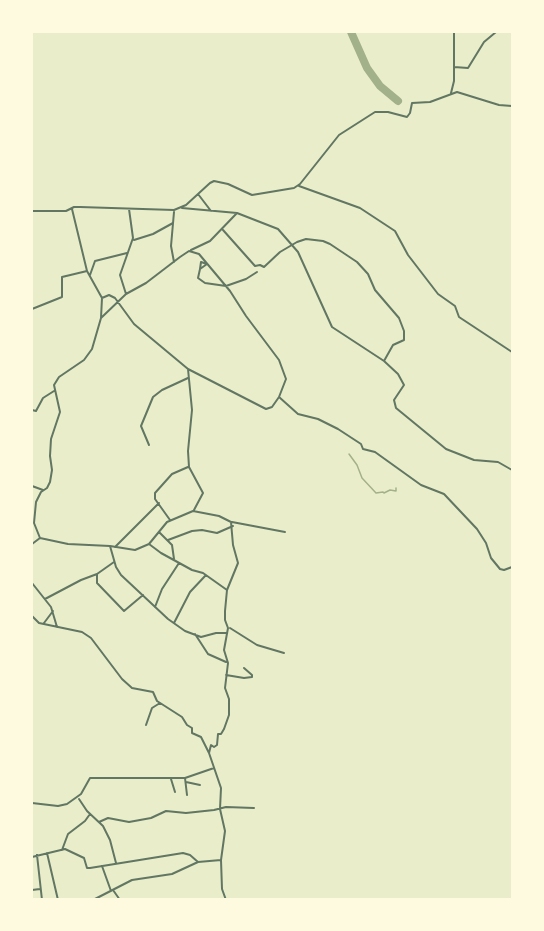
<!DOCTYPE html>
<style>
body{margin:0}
#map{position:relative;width:544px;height:931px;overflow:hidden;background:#e9edc9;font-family:"Fira Sans",sans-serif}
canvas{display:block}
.frame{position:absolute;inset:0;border:33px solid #fefae0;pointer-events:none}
</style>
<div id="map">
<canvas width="544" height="931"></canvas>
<div class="frame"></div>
</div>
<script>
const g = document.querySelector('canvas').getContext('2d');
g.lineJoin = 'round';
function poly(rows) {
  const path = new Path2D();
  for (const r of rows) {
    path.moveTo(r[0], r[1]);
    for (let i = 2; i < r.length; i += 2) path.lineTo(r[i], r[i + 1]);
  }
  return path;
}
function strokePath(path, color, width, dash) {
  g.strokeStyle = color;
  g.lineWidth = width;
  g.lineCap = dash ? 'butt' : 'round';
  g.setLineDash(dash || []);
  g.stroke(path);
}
strokePath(poly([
 [349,454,357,465,362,478,376,493,383,492,384,493,390,490,396,491,396,488]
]), '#a3b18a', 1.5);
strokePath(poly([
 [351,32,367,68,380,86,398,101]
]), '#a3b18a', 8);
strokePath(poly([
 [454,67,468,68,484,42,496,32],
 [451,93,454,81,454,32],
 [299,186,360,208,395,231,408,255,438,294,455,306,459,317,512,352],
 [198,194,211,211],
 [182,208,237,213,278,229,298,252,332,327,384,361,398,374,404,385,394,400,396,408,446,449,474,460,498,462,512,470],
 [32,211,66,211,74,207,80,207,174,210,186,205,210,183,214,181,228,184,252,195,294,188,300,184,339,135,375,112,388,112,407,117,410,113,412,103,430,102,457,92,499,105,512,106],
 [223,230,255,266,260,265,264,267,280,252,297,242,306,239,323,241,330,244,357,262,368,274,375,290,399,318,404,331,404,340,393,345,384,361],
 [134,240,153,234,173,223],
 [191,250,210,241,237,213],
 [174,262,171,246,174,212],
 [200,269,201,262,207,264,200,269,198,278,205,283,226,286,246,279,257,272],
 [90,275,95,261,127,253],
 [126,294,120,275,133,238,129,209],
 [102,298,109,295,115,298,134,324,188,369,192,410,188,451,189,467,203,493,194,510],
 [32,309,62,297,62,277,87,271],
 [101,318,126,294,146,283,180,257,189,251,199,254,230,291,246,316,279,360,286,379,279,397],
 [188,369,266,409,272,407,279,397,298,414,318,419,338,429,361,444,363,449,375,452,421,485,444,494,477,529,486,543,491,558,500,569,504,570,512,567],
 [32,410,36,411,43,398,54,391],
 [149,445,141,426,153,397,162,390,188,378],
 [32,486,43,490],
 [170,520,155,499,155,493,172,474,188,467],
 [232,522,285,532],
 [159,532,172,545,174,559],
 [40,538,34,523,36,502,41,492,47,488,50,482,52,470,50,456,51,439,60,412,54,385,59,377,84,360,92,349,101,318,102,298,87,271,72,209],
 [168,540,192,531,202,530,217,533,233,526],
 [32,544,40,538,68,544,110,546,135,550,149,544,167,522,193,511,219,516,231,522,233,545,238,563,227,590,225,611,225,620,228,628,224,650,228,663,225,688,229,699,229,715,224,729,221,734,218,734,217,745,214,747,211,745,209,753,221,788,220,809,225,831,221,860,222,889,226,900],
 [149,544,161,553,192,570,203,573,227,590],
 [110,546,116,567,121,575,168,619,185,631,201,637,216,633,226,633],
 [115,547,159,503],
 [114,562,97,574,97,583,124,611,143,595],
 [32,583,51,607,57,627],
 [45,599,81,580,97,574],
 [155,607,162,589,179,563],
 [32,616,39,623,82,632,91,638,122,679,132,688,153,692,157,701,182,717,187,725,192,728,192,733,201,737,209,753],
 [44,623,53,611],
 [174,623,190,592,206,575],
 [230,628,257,645,284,653],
 [195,634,208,654,226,662],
 [226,675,244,678,252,677,252,675,244,668],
 [146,725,152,708,160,703],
 [185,778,187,795],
 [171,779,175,792],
 [186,782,200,785],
 [79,799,87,811,103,826,110,840,116,863],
 [32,803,58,806,67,804,81,794,90,778,185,778,214,768],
 [99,822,108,818,129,822,151,818,166,811,186,813,214,810,226,807,254,808],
 [62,850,68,834,85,821,90,814],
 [47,853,58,900],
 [37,855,42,900],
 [32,857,65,849,84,858,87,868,90,868,183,853,190,855,198,862],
 [102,866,111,891],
 [32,890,40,889],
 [113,890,120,900],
 [93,900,132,880,172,874,198,862,221,860]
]), '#617663', 2);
</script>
